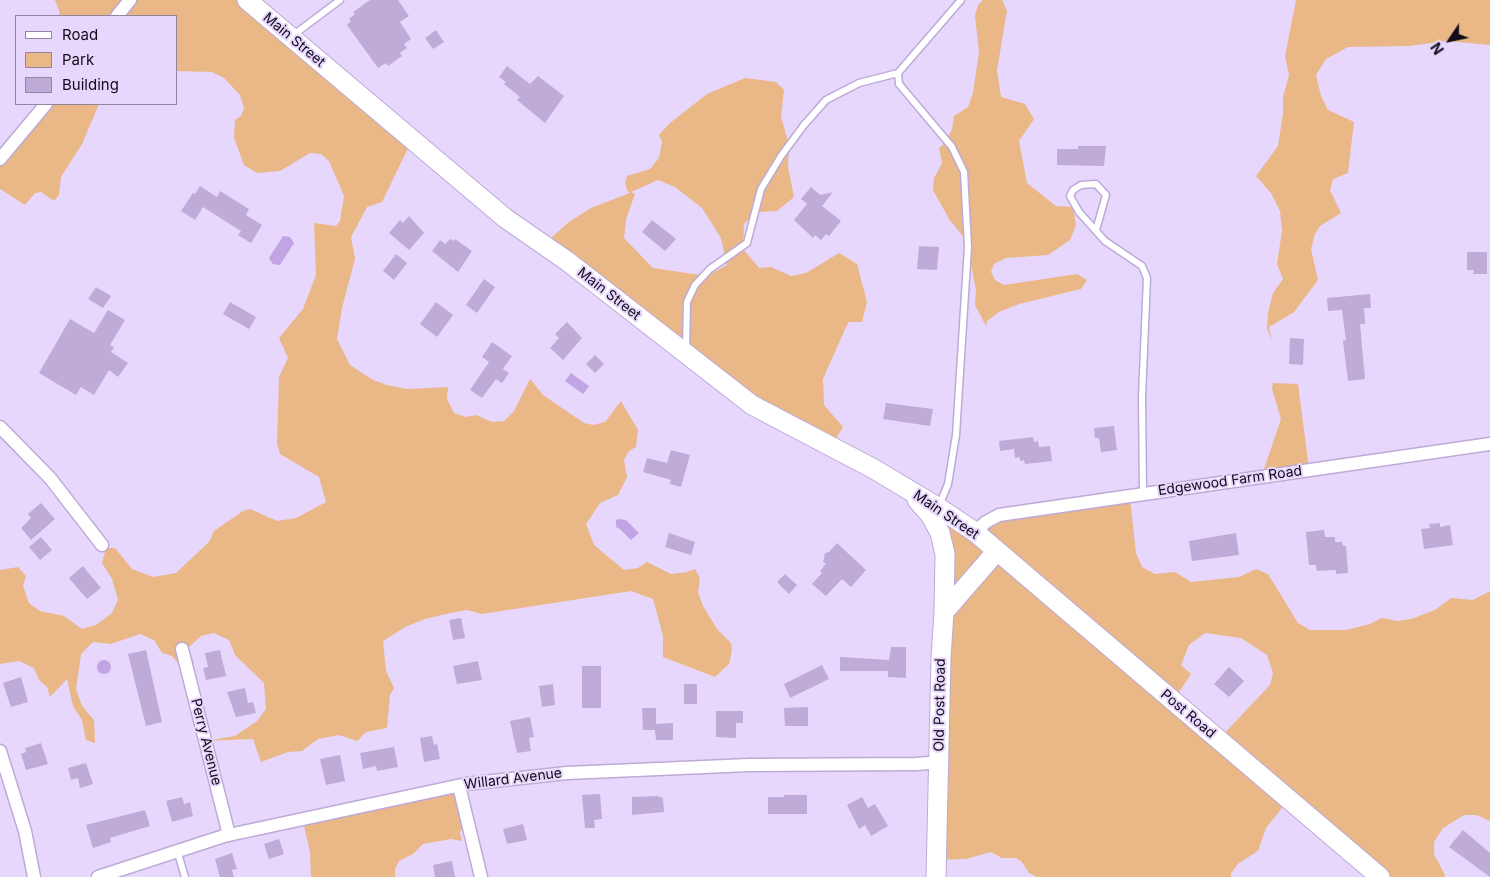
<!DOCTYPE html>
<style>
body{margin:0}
#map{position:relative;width:1490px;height:877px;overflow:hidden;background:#e7d7fc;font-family:Inter,sans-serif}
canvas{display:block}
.legend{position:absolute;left:15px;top:15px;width:162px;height:90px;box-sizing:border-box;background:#e7d7fc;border:1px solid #9285a2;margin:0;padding:6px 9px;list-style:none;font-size:15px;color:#120b1a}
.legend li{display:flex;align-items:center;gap:10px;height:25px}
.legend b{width:25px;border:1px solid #9285a2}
.north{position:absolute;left:1425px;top:15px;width:50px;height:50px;-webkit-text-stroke:4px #e7d7fc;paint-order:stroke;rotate:236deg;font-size:14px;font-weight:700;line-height:20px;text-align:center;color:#120b1a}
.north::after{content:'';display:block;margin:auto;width:18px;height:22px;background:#120b1a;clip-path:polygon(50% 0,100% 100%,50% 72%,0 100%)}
</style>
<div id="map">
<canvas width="1490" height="877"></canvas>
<ul class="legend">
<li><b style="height:6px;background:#fff"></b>Road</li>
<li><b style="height:14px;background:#eab787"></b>Park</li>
<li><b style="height:14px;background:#beabd8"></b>Building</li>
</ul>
<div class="north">N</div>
</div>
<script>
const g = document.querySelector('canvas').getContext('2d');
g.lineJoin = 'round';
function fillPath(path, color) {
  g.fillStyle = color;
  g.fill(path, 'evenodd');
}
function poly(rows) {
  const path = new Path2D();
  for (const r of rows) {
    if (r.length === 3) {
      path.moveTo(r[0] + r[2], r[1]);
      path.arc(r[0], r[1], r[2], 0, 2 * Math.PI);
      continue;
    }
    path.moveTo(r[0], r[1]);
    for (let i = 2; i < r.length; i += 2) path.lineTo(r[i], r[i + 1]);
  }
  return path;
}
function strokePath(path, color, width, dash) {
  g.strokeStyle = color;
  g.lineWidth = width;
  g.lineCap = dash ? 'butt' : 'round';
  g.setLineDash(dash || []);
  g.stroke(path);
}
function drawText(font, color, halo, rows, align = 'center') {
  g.font = font + ' Inter,sans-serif';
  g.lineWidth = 4;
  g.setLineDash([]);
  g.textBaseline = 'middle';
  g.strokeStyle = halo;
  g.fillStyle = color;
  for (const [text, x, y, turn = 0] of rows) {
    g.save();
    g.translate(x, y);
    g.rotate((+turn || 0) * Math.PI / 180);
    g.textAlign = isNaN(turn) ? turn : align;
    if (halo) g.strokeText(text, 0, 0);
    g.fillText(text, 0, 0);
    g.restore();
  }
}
fillPath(poly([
 [55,0,245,0,412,140,382,202,367,207,351,237,355,259,342,308,337,339,350,365,373,380,387,385,407,389,448,387,447,399,454,413,466,417,476,415,492,422,504,421,514,411,530,379,543,395,584,423,593,425,605,422,621,401,638,430,636,447,629,451,624,460,627,477,618,495,600,503,586,524,594,545,624,570,638,568,647,562,671,574,687,572,695,569,700,578,698,592,703,606,717,629,731,643,732,650,729,664,715,677,663,657,663,636,653,599,631,591,482,614,467,610,450,613,425,619,405,627,383,641,386,671,394,688,390,695,387,728,366,732,357,741,339,735,318,739,302,751,288,752,261,762,253,739,205,741,235,736,257,721,266,709,264,683,235,655,229,640,214,633,201,636,187,649,194,662,190,678,172,656,162,653,154,640,140,634,111,644,93,642,81,654,76,689,82,706,94,720,95,743,86,740,82,720,73,706,67,679,50,697,47,687,39,680,34,668,19,661,0,664,0,570,18,567,26,576,23,586,29,603,40,611,64,616,82,629,96,625,112,613,118,600,112,579,102,563,106,548,115,548,132,569,153,577,176,573,209,542,214,531,243,511,250,509,277,521,296,518,326,502,319,477,280,454,277,443,279,377,288,358,279,338,303,309,316,275,314,223,336,226,340,221,344,196,329,161,321,154,310,153,280,171,257,173,244,165,234,138,235,120,241,116,244,108,240,95,224,78,212,72,176,71,176,16,58,16,60,13],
 [983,0,1002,0,1007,11,997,70,1001,97,1025,104,1034,119,1019,141,1027,183,1056,206,1073,207,1076,225,1070,240,1048,255,1006,258,994,264,991,272,995,280,1004,285,1077,274,1087,280,1081,289,1019,304,999,312,987,321,986,326,975,305,976,290,966,240,949,219,933,190,934,178,942,163,939,148,945,143,952,129,954,116,968,107,973,93,979,52,975,15,978,5],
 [1296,0,1490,0,1490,45,1447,41,1409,46,1348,47,1326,59,1316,75,1321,96,1328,110,1354,122,1348,173,1333,179,1330,190,1341,213,1320,226,1315,234,1311,249,1318,280,1294,312,1269,327,1272,340,1267,328,1268,313,1273,293,1283,279,1277,264,1282,231,1280,211,1271,193,1256,176,1278,146,1283,113,1283,97,1289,75,1285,56],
 [745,78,776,82,784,90,781,117,789,145,788,167,794,197,777,211,756,212,744,224,743,249,759,268,771,267,791,276,806,273,839,253,857,264,867,302,862,322,849,322,846,327,823,379,824,405,843,427,829,450,544,244,569,222,591,208,630,193,627,190,625,182,627,176,650,169,659,158,662,142,659,135,670,123,707,94],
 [658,180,675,187,702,208,721,238,727,265,707,276,653,268,624,238,626,219,635,194,631,192],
 [44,104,99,104,82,144,61,177,59,195,54,201,41,192,35,193,25,205,0,189,0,156],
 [1273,383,1298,384,1309,469,1262,475,1281,419,1272,389],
 [1130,499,1136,553,1142,567,1155,574,1175,572,1191,582,1239,577,1256,569,1268,574,1298,623,1310,630,1346,630,1370,624,1382,618,1397,621,1411,619,1435,610,1451,598,1473,600,1490,591,1490,821,1476,815,1464,815,1443,828,1434,842,1434,854,1445,875,1444,877,1363,877,1367,872,1286,803,1266,828,1258,851,1239,863,1231,873,1231,877,1037,877,1029,873,1022,862,1016,858,1002,858,991,852,966,859,935,860,943,557,922,501,972,533,983,523],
 [1205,633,1241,638,1267,655,1273,673,1270,685,1218,740,1172,703,1191,674,1181,665,1189,645],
 [456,788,464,822,460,833,462,841,451,839,423,844,413,854,399,861,395,869,395,877,311,877,310,852,303,821]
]), '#eab787');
fillPath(poly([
 [283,236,290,237,294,243,280,265,273,264,269,258],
 [571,373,589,386,583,394,565,381],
 [618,519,626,520,639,533,631,540,620,529,616,527,616,520],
 [104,667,7]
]), '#c0a4e3');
fillPath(poly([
 [370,0,398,0,409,16,400,22,411,39,404,44,407,48,400,53,402,56,388,66,386,63,378,68,347,25,351,21,349,19,355,14,353,12],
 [436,30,444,42,433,49,425,38],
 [507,66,530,84,538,76,564,96,545,123,517,100,520,97,504,84,506,82,499,77],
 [1078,146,1106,146,1104,166,1057,165,1057,149,1078,149],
 [200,186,217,197,220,191,249,209,246,215,262,225,251,243,238,235,241,231,203,207,195,220,181,211,193,193,195,194],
 [811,187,820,195,833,192,822,206,841,221,829,236,826,234,821,240,815,235,813,238,794,220,807,204,801,199],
 [409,216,424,233,409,250,389,233,400,220,403,223],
 [652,220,676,239,665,251,642,232],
 [450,239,453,241,455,239,472,251,458,272,432,251,440,240,445,244],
 [919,246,939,247,937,270,917,269],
 [1467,252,1487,252,1487,274,1473,274,1474,270,1467,270],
 [396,254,407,263,394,280,383,271],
 [484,279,495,287,477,313,466,305],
 [96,287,111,296,103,308,88,299],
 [1370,294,1371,308,1364,308,1365,324,1360,324,1365,379,1348,381,1343,341,1346,340,1342,310,1328,311,1327,298],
 [230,302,256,317,249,329,223,314],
 [436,302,453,315,437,337,420,324],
 [108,310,125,320,110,345,114,347,111,352,128,363,118,377,109,370,94,395,81,387,76,395,39,373,70,319,94,333],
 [567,322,582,338,563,360,550,348,559,338,555,334],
 [1290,338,1304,339,1303,365,1289,364],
 [492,342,512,356,503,369,509,373,502,383,496,379,482,398,470,390,489,362,482,357],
 [595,355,604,364,595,373,586,364],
 [886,403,933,409,930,426,883,419],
 [1114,426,1117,450,1101,452,1099,438,1095,438,1094,428],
 [1033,437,1034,442,1038,441,1039,447,1050,446,1052,461,1025,464,1024,460,1020,461,1020,457,1015,458,1014,449,1000,451,999,441],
 [671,450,690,455,681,487,670,484,671,480,643,472,647,458,667,463],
 [41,503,55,519,31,540,21,528,31,518,28,514],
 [1440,523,1440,527,1450,525,1453,545,1424,549,1421,529,1430,528,1429,524],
 [1324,530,1325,537,1335,537,1335,542,1342,542,1343,546,1346,546,1348,573,1336,574,1336,570,1317,571,1316,565,1309,565,1306,532],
 [669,533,695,542,691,555,665,547],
 [1236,533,1239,555,1192,561,1189,541],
 [41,537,52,550,40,560,29,547],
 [837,543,866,570,851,587,842,579,826,596,812,584,822,573,820,571,826,564,823,562,825,553,829,552],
 [83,566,101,588,87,599,69,578],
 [785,574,797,585,789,594,777,582],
 [461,618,465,638,453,640,449,620],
 [891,647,906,647,906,678,888,677,888,671,840,671,840,657,889,660],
 [146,650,162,722,146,726,128,654],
 [220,650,226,676,206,680,203,668,208,667,205,653],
 [478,661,482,680,457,684,453,666],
 [822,665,829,679,790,698,784,684],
 [582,666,601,666,601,708,582,708],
 [1229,667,1244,681,1229,697,1214,684],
 [21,677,28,702,11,707,3,683],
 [553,684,555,705,542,707,539,686],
 [684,684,697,684,697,704,684,704],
 [245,688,248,703,253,702,256,713,236,717,227,692],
 [808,707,808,726,785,726,784,708],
 [642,708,656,708,656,724,673,723,673,740,656,740,655,730,643,730],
 [716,711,743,711,743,723,736,723,736,738,716,737],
 [530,717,534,737,529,738,531,751,517,753,510,721],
 [432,736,434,745,437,744,440,759,424,762,420,738],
 [41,743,48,764,26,770,21,754,26,752,25,748],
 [394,747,398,767,377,771,376,766,363,769,360,753],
 [340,755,345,781,326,785,320,759],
 [86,763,93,784,80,788,78,778,71,780,68,768],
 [600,794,602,819,594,820,595,828,585,828,582,795],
 [784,795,807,795,807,814,768,814,768,797,784,797],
 [657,796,663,798,664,812,632,815,632,797],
 [182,797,184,804,190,802,193,816,172,822,166,801],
 [862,797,868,808,875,804,888,826,871,836,865,825,859,829,847,805],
 [145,810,150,826,110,838,111,842,93,848,86,825],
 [523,824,527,840,507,844,503,829],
 [1463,830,1490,853,1490,877,1449,847],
 [279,839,284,854,269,859,264,844],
 [232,853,237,869,232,870,234,877,220,877,215,859],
 [452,861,455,877,435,877,433,865]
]), '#beabd8');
const lane = poly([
 [292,36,340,0],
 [1096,230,1106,195,1096,184,1081,185,1073,190,1070,196,1079,212,1105,241,1142,266,1147,278,1142,397,1143,494],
 [686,350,687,302,695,285,710,269,747,243,761,189,781,156,804,125,826,100,859,83,898,73],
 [939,506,948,484,956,435,968,247,964,172,952,147,899,84,898,73,961,0],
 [177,850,185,877]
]);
const street = poly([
 [117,16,130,0],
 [0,159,46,104],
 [0,427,50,478,102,545],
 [975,532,986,522,999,515,1490,444],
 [182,649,229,835],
 [0,751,25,831,34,877],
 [459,786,481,877],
 [98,877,224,836,466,784,567,773,749,765,916,764,940,762]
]);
const secondary = poly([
 [247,0,505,218,567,261,752,405,874,469,939,508,975,532,1380,877],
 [917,500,931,516,940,533,945,554,944,612],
 [936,877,941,657,944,612,996,552]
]);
strokePath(lane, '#bdaad7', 9);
strokePath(street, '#bdaad7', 15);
strokePath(secondary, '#bdaad7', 21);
strokePath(lane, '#fff', 6);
strokePath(street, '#fff', 12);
strokePath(secondary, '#fff', 19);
drawText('14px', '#120b1a', '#e7d7fc', [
 ["Main Street",294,40,40],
 ["Main Street",609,294,38],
 ["Edgewood Farm Road",1230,481,-8],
 ["Main Street",946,515,34],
 ["Old Post Road",940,705,-89],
 ["Post Road",1188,714,40],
 ["Perry Avenue",206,742,76],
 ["Willard Avenue",513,779,-7]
]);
</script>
